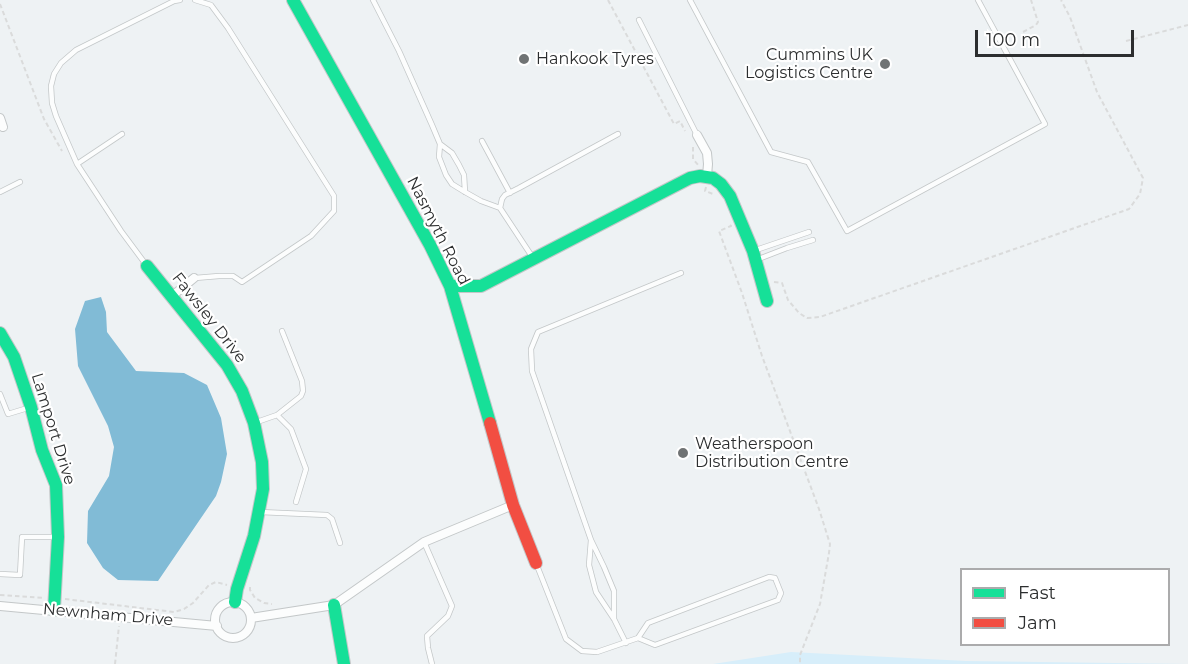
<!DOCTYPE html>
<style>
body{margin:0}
#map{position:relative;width:1188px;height:664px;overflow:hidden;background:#eef2f4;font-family:Montserrat,sans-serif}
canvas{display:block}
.legend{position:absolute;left:960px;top:568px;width:210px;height:78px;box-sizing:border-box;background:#fff;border:2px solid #ababac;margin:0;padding:8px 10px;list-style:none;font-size:18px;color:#2c2e2f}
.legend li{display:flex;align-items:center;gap:12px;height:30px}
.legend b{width:30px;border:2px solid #ababac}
.scale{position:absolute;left:975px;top:30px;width:159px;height:27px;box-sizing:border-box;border:3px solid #2c2e2f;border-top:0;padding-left:8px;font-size:18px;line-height:21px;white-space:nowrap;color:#2c2e2f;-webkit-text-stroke:4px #fff;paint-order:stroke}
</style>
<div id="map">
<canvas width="1188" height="664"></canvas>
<ul class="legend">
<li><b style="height:8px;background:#16e098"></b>Fast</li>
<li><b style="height:8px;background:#f24e42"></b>Jam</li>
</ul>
<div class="scale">100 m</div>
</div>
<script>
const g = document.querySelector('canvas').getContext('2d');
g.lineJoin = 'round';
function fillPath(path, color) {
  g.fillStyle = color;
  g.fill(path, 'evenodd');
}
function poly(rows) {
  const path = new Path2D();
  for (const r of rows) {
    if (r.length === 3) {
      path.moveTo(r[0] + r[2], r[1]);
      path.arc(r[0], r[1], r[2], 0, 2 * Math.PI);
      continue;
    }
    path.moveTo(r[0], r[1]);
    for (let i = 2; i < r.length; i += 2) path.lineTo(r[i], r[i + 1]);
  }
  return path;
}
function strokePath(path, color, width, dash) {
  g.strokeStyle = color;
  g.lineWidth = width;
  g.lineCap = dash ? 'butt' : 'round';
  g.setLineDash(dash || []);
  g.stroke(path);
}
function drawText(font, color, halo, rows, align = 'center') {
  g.font = font + ' Montserrat,sans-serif';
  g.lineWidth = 4.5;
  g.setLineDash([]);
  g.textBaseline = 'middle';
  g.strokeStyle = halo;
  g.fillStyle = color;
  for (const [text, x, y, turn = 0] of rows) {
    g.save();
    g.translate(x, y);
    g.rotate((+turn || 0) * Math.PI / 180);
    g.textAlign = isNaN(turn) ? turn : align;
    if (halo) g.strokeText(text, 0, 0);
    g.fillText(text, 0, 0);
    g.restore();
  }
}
fillPath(poly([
 [791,652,966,661,1188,664,713,664]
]), '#d7eefa');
fillPath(poly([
 [101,297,106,312,107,332,136,371,184,373,207,385,221,418,227,454,221,482,216,496,158,581,118,580,103,568,87,543,88,511,109,476,114,447,108,426,78,366,75,329,85,301]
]), '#81bbd6');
const lane = poly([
 [373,0,399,51,432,125,440,144,439,157,446,175,452,184,465,192,481,201,500,208],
 [690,0,771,152,808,162,847,231,1045,124,978,0],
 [639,20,697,135],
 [482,141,510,193],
 [440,144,452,153,459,165,464,175,465,192],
 [77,164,122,134],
 [0,192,20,182],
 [753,251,809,232],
 [533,258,500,208,502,199,505,195,519,188,618,134],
 [756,260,787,248,813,240],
 [147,266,121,231,77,164,56,116,52,103,51,86,54,74,61,63,76,50,174,1,180,0],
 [195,278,219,276,233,276,242,282,311,236,334,211,334,196,228,28,211,5,195,0],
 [0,394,8,414,31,407],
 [277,415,301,396,303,391,302,381,282,331],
 [254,423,277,415,291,429,306,469,296,502],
 [260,512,327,515,332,519,340,543],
 [591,540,532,371,531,349,538,332,681,273],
 [424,542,452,606,448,616,427,636,428,648,432,664],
 [536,563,566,639,582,651,597,652,638,638,648,623,769,577,775,578,781,593,778,600,655,645,638,638],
 [0,574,20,575,22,537,58,537],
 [614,619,614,591,604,567,591,540,589,565,596,592,614,619,626,643]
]);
const street = poly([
 [0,118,3,127],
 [697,135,707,153,708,164,707,176],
 [171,297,194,278],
 [233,620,18],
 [0,606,217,626],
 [251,618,334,605,424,542,513,505]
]);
const fast = poly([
 [293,0,430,245,450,286,490,423],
 [147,266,227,365,242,391,254,423,262,462,263,489,254,536,237,589,235,602],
 [450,286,481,286,690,178,700,176,713,178,721,184,730,196,753,251,767,301],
 [0,333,14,357,31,407,42,450,56,485,58,537,54,610],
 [334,605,344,664]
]);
const jam = poly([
 [490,423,513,505,536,563]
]);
strokePath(lane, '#c3c7c8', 6);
strokePath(street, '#c3c7c8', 10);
strokePath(fast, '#c3c7c8', 14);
strokePath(jam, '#c3c7c8', 14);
strokePath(poly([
 [608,0,674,124,680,121,685,131],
 [0,4,44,119,62,151],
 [1023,32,1036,25,1038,22,1031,0],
 [1126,41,1188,25],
 [693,147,693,159,699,166],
 [706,187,705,191,713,194],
 [730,225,731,226,719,231,742,293,762,356,819,509,830,544,829,553,820,604,800,655,800,664],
 [774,282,782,283,788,300,799,313,807,318,820,317,1129,209,1140,194,1143,178,1097,92,1070,17,1061,0],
 [250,587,250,590,255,598,264,603,272,604],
 [0,595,44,598],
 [65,599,174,612,184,609,193,603,209,585,216,582,227,585],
 [115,664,119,626]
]), '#dadbdb', 2, [4.5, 3]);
strokePath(lane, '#fcfdfd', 4.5);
strokePath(street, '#fcfdfd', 8);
strokePath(fast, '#16e098', 12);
strokePath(jam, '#f24e42', 12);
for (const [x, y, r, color] of [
 [524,59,6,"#707374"],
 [885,64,6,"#707374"],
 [683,453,6,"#707374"]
]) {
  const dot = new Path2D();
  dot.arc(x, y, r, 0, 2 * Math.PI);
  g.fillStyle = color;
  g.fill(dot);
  strokePath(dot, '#fff', 2);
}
drawText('16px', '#2c2e2f', '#fff', [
 ["Cummins UK",873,55,"right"],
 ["Logistics Centre",873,73,"right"],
 ["Hankook Tyres",536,59],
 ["Weatherspoon",695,444],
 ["Distribution Centre",695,462]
], 'left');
drawText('16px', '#2c2e2f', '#fff', [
 ["Nasmyth Road",438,231,63],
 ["Fawsley Drive",209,318,52],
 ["Lamport Drive",53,429,73],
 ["Newnham Drive",108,615,5]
]);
</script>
